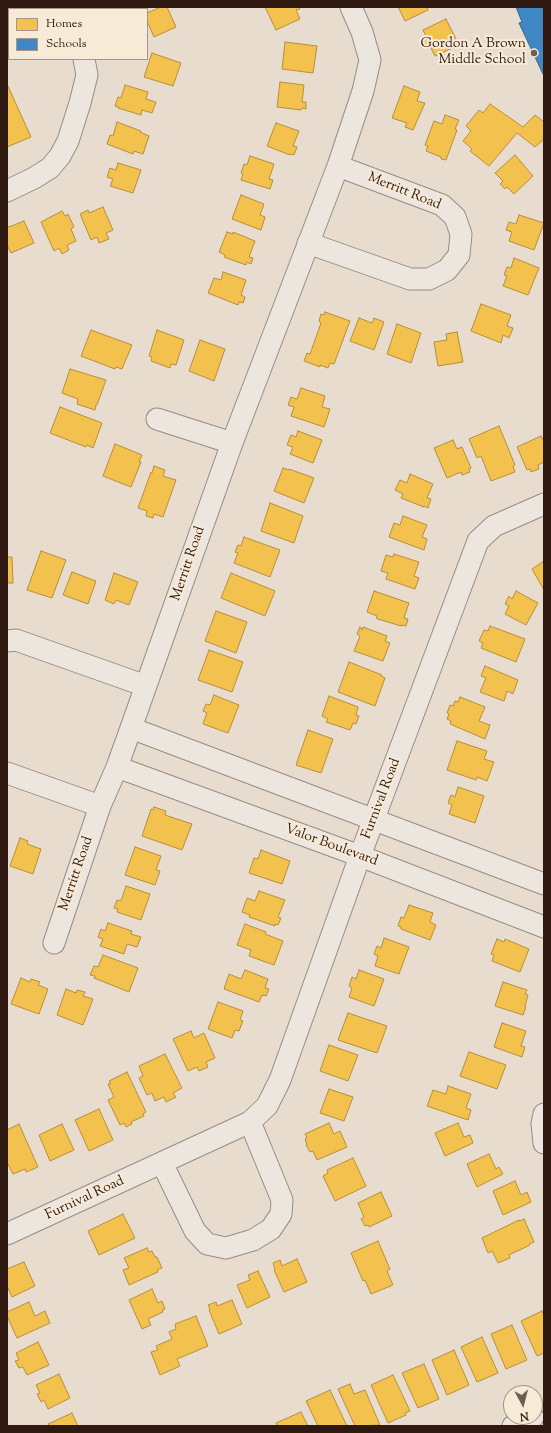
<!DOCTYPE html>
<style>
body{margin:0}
#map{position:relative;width:551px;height:1433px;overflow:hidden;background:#e7dccd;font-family:"Sorts Mill Goudy",serif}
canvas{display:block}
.frame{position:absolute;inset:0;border:8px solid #2e180f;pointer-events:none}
.legend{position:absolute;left:8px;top:8px;width:140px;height:52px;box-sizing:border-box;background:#f7ead7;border:1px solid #a79687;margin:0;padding:5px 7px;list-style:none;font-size:12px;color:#2e180f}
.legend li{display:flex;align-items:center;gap:8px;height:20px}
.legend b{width:20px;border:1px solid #a79687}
.north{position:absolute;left:503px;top:1385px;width:40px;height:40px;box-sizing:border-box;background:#f7ead7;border:1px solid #a79687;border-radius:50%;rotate:173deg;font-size:11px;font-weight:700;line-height:16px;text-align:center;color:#2e180f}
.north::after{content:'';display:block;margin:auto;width:14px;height:18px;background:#6f5d52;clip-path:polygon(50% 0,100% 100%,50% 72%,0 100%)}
</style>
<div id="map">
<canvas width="551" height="1433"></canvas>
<div class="frame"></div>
<ul class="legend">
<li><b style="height:11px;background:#f2c14e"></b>Homes</li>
<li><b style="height:11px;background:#3f88c5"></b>Schools</li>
</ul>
<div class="north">N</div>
</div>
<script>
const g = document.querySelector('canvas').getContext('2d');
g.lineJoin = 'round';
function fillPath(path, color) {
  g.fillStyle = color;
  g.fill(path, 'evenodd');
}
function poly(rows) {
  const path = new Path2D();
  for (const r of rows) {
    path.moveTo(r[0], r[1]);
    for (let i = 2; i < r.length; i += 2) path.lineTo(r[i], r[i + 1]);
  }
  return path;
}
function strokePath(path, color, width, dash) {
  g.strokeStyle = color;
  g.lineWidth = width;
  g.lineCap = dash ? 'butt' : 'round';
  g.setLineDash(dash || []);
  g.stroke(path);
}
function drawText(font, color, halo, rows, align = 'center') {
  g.font = font + ' "Sorts Mill Goudy",serif';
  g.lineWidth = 4;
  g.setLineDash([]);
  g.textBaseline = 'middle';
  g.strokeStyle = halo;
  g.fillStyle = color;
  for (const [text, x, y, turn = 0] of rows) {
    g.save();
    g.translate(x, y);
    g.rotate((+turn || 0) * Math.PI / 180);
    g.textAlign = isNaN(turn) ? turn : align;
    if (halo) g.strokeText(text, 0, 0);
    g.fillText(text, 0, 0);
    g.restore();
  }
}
const homes = poly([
 [161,7,167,7,176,27,154,37,147,21,147,13,161,7],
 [265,7,299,7,300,9,296,10,300,19,276,30,265,7],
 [398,7,427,7,428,10,405,21,398,7],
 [446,19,459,45,435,56,430,46,426,49,422,41,427,38,423,30,446,19],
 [285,42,317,46,313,73,282,69,285,42],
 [152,53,181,63,173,86,144,77,152,53],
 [280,82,304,85,302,102,306,102,306,109,302,108,301,110,277,107,280,82],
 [7,84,31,137,7,147,7,84],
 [125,85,148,92,146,99,156,102,152,113,142,110,141,115,118,108,119,107,115,106,118,97,121,98,125,85],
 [404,86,420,92,417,101,425,103,413,130,405,127,407,123,392,118,404,86],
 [490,104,523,127,535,115,544,122,544,139,535,147,517,133,489,166,470,151,472,149,463,141,471,131,466,126,479,110,483,113,490,104],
 [445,115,459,120,455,129,457,130,446,160,441,159,441,157,426,151,428,146,425,145,434,121,442,124,445,115],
 [117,122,141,131,140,132,149,136,143,154,134,151,133,154,107,144,110,135,113,136,117,122],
 [276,123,299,131,293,146,297,147,294,155,291,154,290,155,267,146,276,123],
 [515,155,533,176,514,194,507,187,505,189,500,184,503,181,495,173,515,155],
 [250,156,274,164,269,179,273,180,270,189,241,180,243,174,241,173,244,164,247,165,250,156],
 [118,163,141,170,133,193,110,186,113,179,107,177,110,168,116,170,118,163],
 [241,195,264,204,260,215,265,217,261,230,232,219,241,195],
 [103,207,113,230,106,233,109,239,99,243,97,237,91,240,80,214,88,210,89,213,103,207],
 [62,211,65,216,68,214,74,227,71,229,76,241,67,245,69,250,62,254,59,248,54,251,41,222,62,211],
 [519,215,544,223,534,250,509,241,512,232,506,230,509,222,516,224,519,215],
 [24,221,34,243,11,253,7,245,7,225,9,227,24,221],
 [227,232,233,234,233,232,255,241,249,257,253,258,251,264,247,262,246,265,224,257,225,255,219,252,227,232],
 [514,258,539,268,528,295,503,286,507,276,504,275,507,267,511,268,514,258],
 [223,272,246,280,241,295,245,297,243,303,239,302,238,305,208,293,214,278,221,280,223,272],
 [481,304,511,315,507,326,513,328,509,338,503,335,501,343,471,331,481,304],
 [325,312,350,321,334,364,330,363,328,368,320,365,320,367,304,361,307,353,310,354,321,323,319,321,321,314,324,315,325,312],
 [359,318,372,323,374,318,384,322,374,350,350,341,359,318],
 [397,324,421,333,411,363,387,354,397,324],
 [91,330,132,345,122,369,116,367,115,369,81,356,91,330],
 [157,330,184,340,176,365,171,364,170,368,151,361,152,357,149,356,157,330],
 [457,332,463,362,438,366,434,342,447,340,446,334,457,332],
 [200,340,225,349,214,381,189,371,200,340],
 [70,369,106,380,97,405,96,405,95,410,77,404,78,399,62,393,70,369],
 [301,388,325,396,322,407,330,409,324,427,291,416,294,407,288,405,291,397,297,399,301,388],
 [60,407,102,423,93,448,87,445,86,447,50,433,60,407],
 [499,426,515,465,513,466,515,472,491,481,481,456,477,458,469,439,499,426],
 [298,431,322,440,313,463,290,454,293,447,287,445,291,435,296,437,298,431],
 [541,436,544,442,544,462,538,465,539,469,531,472,530,469,527,470,517,447,541,436],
 [453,440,457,449,462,447,471,468,469,469,470,472,462,475,461,472,447,478,434,448,453,440],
 [115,444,142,455,139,462,141,462,131,487,103,476,115,444],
 [154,466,165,470,163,476,176,480,163,517,154,514,153,518,146,516,147,511,138,508,151,472,152,473,154,466],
 [283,468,289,470,289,469,314,478,304,503,274,491,283,468],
 [410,474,433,484,427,498,431,499,428,508,424,506,424,507,401,498,403,494,395,490,400,480,407,483,410,474],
 [270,503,303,516,294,543,261,531,270,503],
 [403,516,427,525,422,537,427,539,424,550,389,537,394,523,400,525,403,516],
 [244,537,280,550,270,577,234,563,238,553,235,552,238,545,241,546,244,537],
 [41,551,66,560,52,598,27,590,41,551],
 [394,554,419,562,414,576,419,578,415,589,386,579,388,573,381,571,386,555,393,557,394,554],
 [7,557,12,557,13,583,7,583,7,557],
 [544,561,544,590,532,569,544,561],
 [72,572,96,581,88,604,63,595,72,572],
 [114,573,138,582,129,605,116,600,114,604,105,600,114,573],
 [231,573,275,591,265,616,221,598,231,573],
 [374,591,409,603,404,618,408,619,406,626,401,625,401,626,378,619,376,618,377,616,367,612,374,591],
 [516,591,538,603,526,625,505,614,509,606,505,604,509,596,512,599,516,591],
 [216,611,247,622,236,653,205,641,216,611],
 [490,626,525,639,516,662,481,648,483,643,479,641,484,630,488,631,490,626],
 [360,627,362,630,363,627,387,636,385,641,390,643,383,661,354,651,360,636,357,634,360,627],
 [209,650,243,662,232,692,198,680,209,650],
 [349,662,382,675,381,676,385,678,375,706,338,692,349,662],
 [485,666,518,680,513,694,507,691,504,701,480,692,486,678,481,676,485,666],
 [214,695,239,705,228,733,203,724,207,713,203,711,206,704,210,705,214,695],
 [329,696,358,707,356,715,359,716,356,724,353,723,350,730,326,722,328,719,322,716,329,696],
 [460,697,485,707,479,721,490,725,485,739,450,724,451,721,447,719,449,714,447,713,450,705,453,706,455,701,458,702,460,697],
 [308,730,333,739,321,773,296,765,308,730],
 [457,741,487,751,484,759,494,762,487,781,477,777,476,780,447,770,457,741],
 [458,787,484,796,475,823,449,814,452,805,448,803,451,795,455,797,458,787],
 [154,807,166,811,165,815,192,824,182,850,142,836,151,809,153,810,154,807],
 [20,838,28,841,27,844,41,849,33,874,10,866,20,838],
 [135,847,161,856,156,870,160,871,155,885,125,875,135,847],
 [261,850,290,861,282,884,249,873,254,858,258,859,261,850],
 [126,886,150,894,141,920,117,912,118,909,114,908,117,900,121,901,126,886],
 [259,891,285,900,278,917,281,918,278,925,275,924,275,926,249,917,250,915,242,912,247,898,255,901,259,891],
 [409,905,433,913,430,922,436,925,430,940,401,929,401,927,398,926,401,917,404,918,409,905],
 [108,923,132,931,131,934,141,937,137,947,127,944,124,954,100,946,103,939,98,937,101,929,105,931,108,923],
 [245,924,266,932,265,934,283,941,274,965,249,956,251,950,237,945,245,924],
 [384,938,409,947,399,974,375,966,378,956,374,954,377,946,381,948,384,938],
 [497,939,504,942,505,939,529,949,520,972,492,961,494,955,491,954,497,939],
 [103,955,138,968,129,992,94,978,95,976,90,975,94,966,98,967,103,955],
 [245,970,268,979,265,988,269,989,266,996,262,995,259,1002,224,989,229,974,241,979,245,970],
 [359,970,384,979,374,1006,349,997,352,988,349,986,352,977,356,979,359,970],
 [21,978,30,982,31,979,40,982,38,985,48,989,39,1014,11,1004,21,978],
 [503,982,527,990,525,994,528,995,525,1006,526,1007,523,1015,495,1006,503,982],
 [66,989,76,993,77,990,85,992,83,996,93,999,83,1025,57,1015,66,989],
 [218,1002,243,1011,240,1020,243,1021,239,1031,235,1030,232,1038,208,1029,218,1002],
 [348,1013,387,1026,377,1053,338,1040,348,1013],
 [502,1023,526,1031,521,1046,525,1047,522,1057,494,1047,502,1023],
 [191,1031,194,1038,204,1033,215,1058,206,1062,208,1067,199,1071,197,1067,188,1071,173,1039,191,1031],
 [329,1045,358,1055,348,1081,320,1071,329,1045],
 [469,1052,506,1065,497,1089,460,1076,469,1052],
 [165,1054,182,1088,173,1093,176,1097,166,1102,164,1097,155,1101,152,1093,147,1095,139,1078,143,1076,139,1066,165,1054],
 [127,1072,146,1112,143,1114,144,1116,131,1122,132,1124,126,1127,124,1123,120,1125,108,1100,114,1097,108,1084,111,1083,109,1081,127,1072],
 [448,1086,471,1094,466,1108,471,1110,468,1120,427,1106,433,1090,446,1094,448,1086],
 [329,1089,353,1097,344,1121,320,1113,329,1089],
 [99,1109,113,1140,89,1151,75,1120,99,1109],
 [329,1123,334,1134,340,1131,347,1147,317,1160,313,1151,310,1152,306,1145,307,1145,305,1139,307,1138,305,1134,329,1123],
 [458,1123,464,1137,470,1135,473,1143,445,1156,435,1133,458,1123],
 [19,1124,38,1167,26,1172,25,1169,13,1174,7,1162,7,1130,19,1124],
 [62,1124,74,1150,50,1161,39,1135,62,1124],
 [489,1154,496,1169,499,1167,503,1174,477,1187,467,1164,489,1154],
 [353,1158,366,1186,335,1201,323,1176,328,1173,327,1170,353,1158],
 [515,1181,521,1195,527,1192,531,1202,503,1215,493,1191,515,1181],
 [381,1192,392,1216,369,1227,368,1225,365,1226,361,1219,364,1217,358,1203,381,1192],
 [123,1214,135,1238,99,1255,88,1231,123,1214],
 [524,1219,534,1242,529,1244,530,1245,509,1255,510,1258,498,1263,492,1251,488,1253,482,1238,519,1220,520,1221,524,1219],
 [378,1241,390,1269,387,1271,393,1285,371,1294,365,1280,363,1281,351,1253,378,1241],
 [147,1248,149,1252,152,1251,155,1257,157,1257,162,1268,157,1270,158,1272,129,1285,123,1270,129,1268,124,1258,147,1248],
 [297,1259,307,1282,284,1292,274,1270,275,1269,273,1263,280,1260,282,1266,297,1259],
 [24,1262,35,1286,12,1297,7,1286,7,1269,24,1262],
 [258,1271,270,1297,247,1308,237,1285,250,1280,248,1275,258,1271],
 [152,1289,158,1303,162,1301,165,1309,162,1310,163,1312,148,1319,151,1325,142,1329,129,1300,152,1289],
 [232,1300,242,1324,219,1334,209,1310,210,1309,208,1305,216,1302,217,1306,232,1300],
 [29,1302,35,1316,45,1311,50,1323,17,1338,7,1316,7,1312,29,1302],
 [542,1311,544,1316,544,1353,537,1356,521,1321,542,1311],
 [196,1316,208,1346,177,1359,180,1366,160,1375,151,1352,158,1350,156,1346,172,1339,169,1332,176,1329,175,1324,196,1316],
 [512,1325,527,1360,506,1369,491,1334,512,1325],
 [482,1337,498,1373,477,1382,461,1347,482,1337],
 [38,1342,49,1365,27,1375,23,1367,19,1368,15,1361,19,1360,16,1353,38,1342],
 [454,1350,469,1385,447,1395,432,1360,454,1350],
 [424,1364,439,1399,418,1408,402,1373,424,1364],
 [59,1374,70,1398,48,1409,44,1400,41,1402,37,1394,40,1393,36,1385,59,1374],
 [393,1375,410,1411,405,1413,406,1415,388,1423,371,1385,393,1375],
 [350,1384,354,1394,365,1390,380,1425,355,1426,338,1389,350,1384],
 [330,1390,347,1426,318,1426,306,1401,330,1390],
 [301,1412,308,1426,277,1426,276,1423,301,1412],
 [72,1413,78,1426,50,1426,48,1424,72,1413]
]);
fillPath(homes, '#f2c14e');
strokePath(homes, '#b78e3b', 1);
const schools = poly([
 [516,7,544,7,544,74,543,74,519,23,522,22,516,7]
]);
fillPath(schools, '#3f88c5');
strokePath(schools, '#3a668e', 1);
const minor = poly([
 [7,191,34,178,50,168,60,156,68,141,80,103,87,75,84,59],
 [308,243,410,279,429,279,447,270,459,255,461,234,455,217,442,205,338,166],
 [157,419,232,443],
 [7,641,16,640,146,686],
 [131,728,544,884],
 [117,767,360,856,544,927],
 [7,773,100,806],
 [54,943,100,806,117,767,131,728,232,443,338,166,363,91,370,60,362,32,351,7],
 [544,1114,542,1124,544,1143],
 [162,1163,195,1231,207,1244,226,1248,253,1240,271,1229,281,1214,282,1200,250,1122],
 [7,1234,250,1122,267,1106,280,1080,360,856,478,541,494,526,544,504],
 [513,1426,533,1417]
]);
const major = poly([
 [51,9,56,7],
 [7,29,9,28]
]);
strokePath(minor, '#968d83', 23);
strokePath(major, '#7c726a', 24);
strokePath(minor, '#ece6de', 21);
strokePath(major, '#ded6c9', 22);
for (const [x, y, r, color] of [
 [534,53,4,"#6f5d52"]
]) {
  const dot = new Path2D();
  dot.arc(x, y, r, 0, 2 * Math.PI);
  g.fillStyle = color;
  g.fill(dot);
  strokePath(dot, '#f7ead7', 1.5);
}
drawText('14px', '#2e180f', '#f7ead7', [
 ["Gordon A Brown",526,45],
 ["Middle School",526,61]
], 'right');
drawText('14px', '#2e180f', '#f7ead7', [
 ["Merritt Road",404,192,22],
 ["Merritt Road",189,564,-71],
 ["Furnival Road",382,799,-69],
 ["Valor Boulevard",331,846,20],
 ["Merritt Road",77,874,-71],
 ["Furnival Road",85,1199,-25]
]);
</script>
